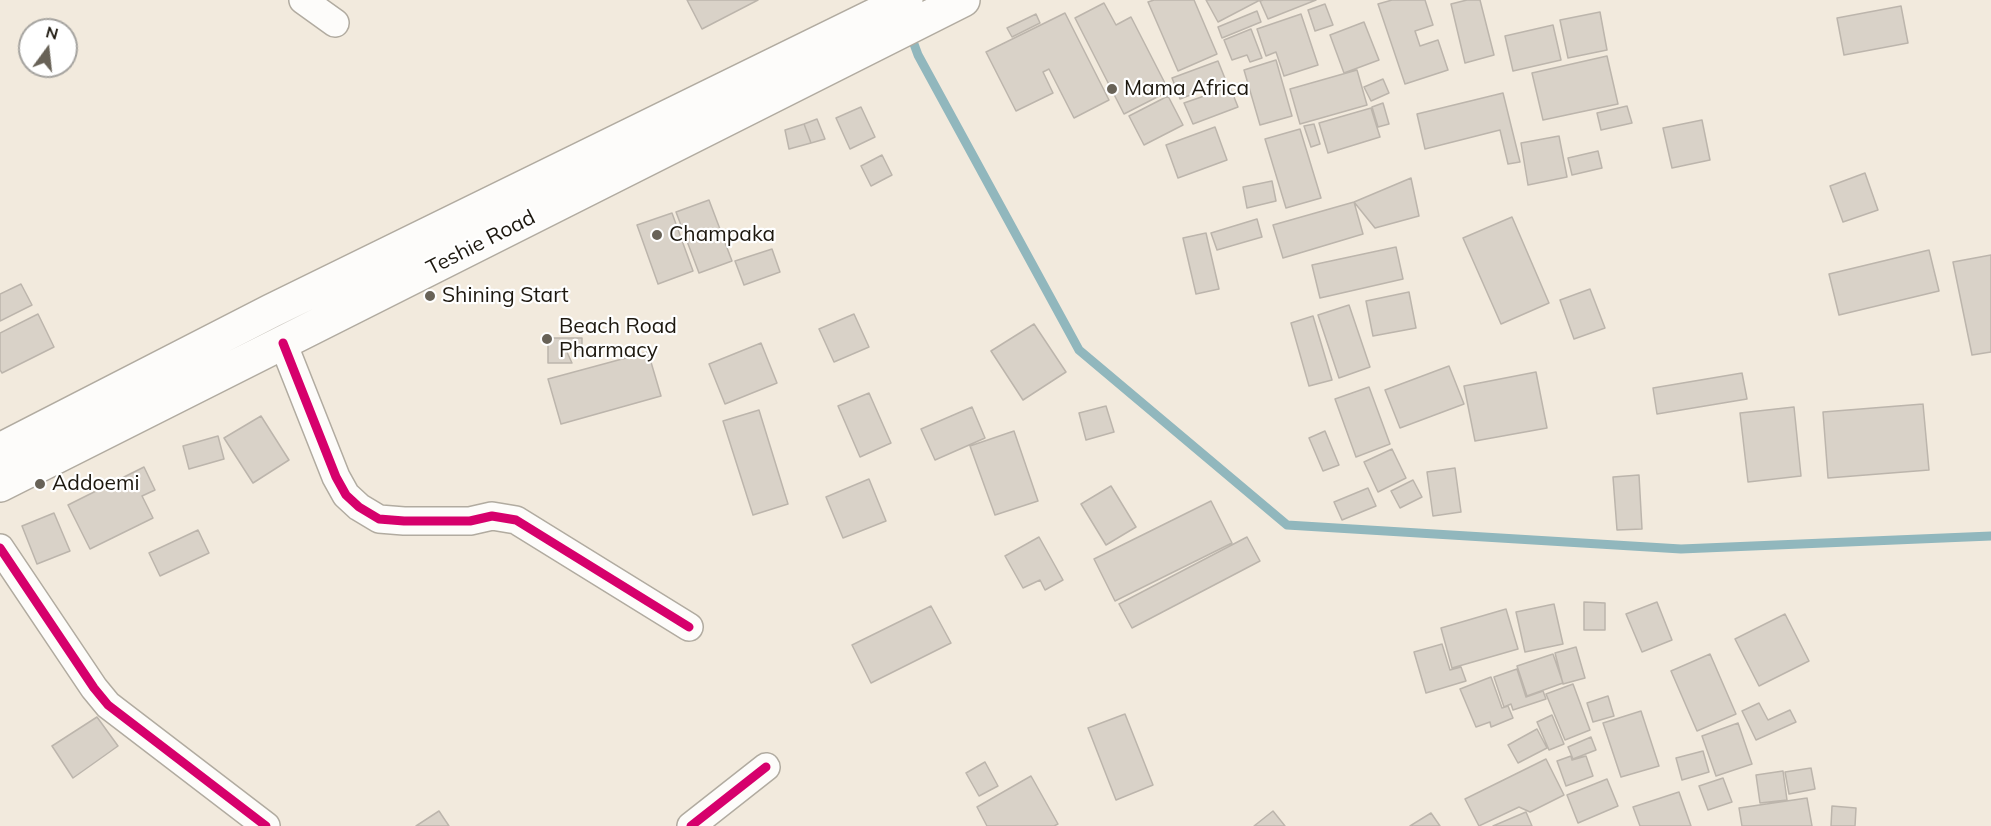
<!DOCTYPE html>
<style>
body{margin:0}
#map{position:relative;width:1991px;height:826px;overflow:hidden;background:#f2eadd;font-family:Mulish,sans-serif}
canvas{display:block}
.north{position:absolute;left:18px;top:18px;width:60px;height:60px;box-sizing:border-box;background:#fff;border:2px solid #a5a39f;border-radius:50%;rotate:15deg;font-size:16px;font-weight:700;line-height:24px;text-align:center;color:#1d180f}
.north::after{content:'';display:block;margin:auto;width:21px;height:27px;background:#686257;clip-path:polygon(50% 0,100% 100%,50% 72%,0 100%)}
</style>
<div id="map">
<canvas width="1991" height="826"></canvas>
<div class="north">N</div>
</div>
<script>
const g = document.querySelector('canvas').getContext('2d');
g.lineJoin = 'round';
function poly(rows) {
  const path = new Path2D();
  for (const r of rows) {
    path.moveTo(r[0], r[1]);
    for (let i = 2; i < r.length; i += 2) path.lineTo(r[i], r[i + 1]);
  }
  return path;
}
function strokePath(path, color, width, dash) {
  g.strokeStyle = color;
  g.lineWidth = width;
  g.lineCap = dash ? 'butt' : 'round';
  g.setLineDash(dash || []);
  g.stroke(path);
}
function fillPath(path, color) {
  g.fillStyle = color;
  g.fill(path, 'evenodd');
}
function drawText(font, color, halo, rows, align = 'center') {
  g.font = font + ' Mulish,sans-serif';
  g.lineWidth = 4.5;
  g.setLineDash([]);
  g.textBaseline = 'middle';
  g.strokeStyle = halo;
  g.fillStyle = color;
  for (const [text, x, y, turn = 0] of rows) {
    g.save();
    g.translate(x, y);
    g.rotate((+turn || 0) * Math.PI / 180);
    g.textAlign = isNaN(turn) ? turn : align;
    if (halo) g.strokeText(text, 0, 0);
    g.fillText(text, 0, 0);
    g.restore();
  }
}
strokePath(poly([
 [910,33,918,55,1079,350,1287,525,1681,549,1991,536]
]), '#91b7bd', 9);
const building = poly([
 [687,0,758,0,702,29,687,0],
 [1154,0,1194,0,1217,54,1178,71,1148,2,1154,0],
 [1206,0,1260,0,1218,22,1206,0],
 [1263,0,1316,0,1268,19,1260,1,1263,0],
 [1392,0,1425,0,1433,25,1415,31,1420,46,1438,40,1448,70,1405,84,1378,4,1392,0],
 [1467,0,1480,0,1494,55,1465,63,1451,4,1467,0],
 [1104,3,1116,25,1131,17,1169,91,1124,114,1075,18,1104,3],
 [1325,4,1333,25,1315,31,1308,10,1325,4],
 [1901,6,1908,43,1844,55,1837,18,1901,6],
 [1257,11,1261,22,1222,38,1218,27,1257,11],
 [1600,12,1607,50,1568,58,1560,20,1600,12],
 [1065,13,1109,100,1074,118,1049,69,1043,72,1053,93,1016,111,986,52,1065,13],
 [1036,14,1040,23,1012,37,1007,28,1036,14],
 [1301,14,1318,65,1284,76,1276,52,1266,56,1257,29,1301,14],
 [1364,22,1379,60,1344,73,1330,35,1364,22],
 [1553,25,1561,60,1513,71,1505,36,1553,25],
 [1251,29,1262,58,1250,62,1247,55,1232,60,1224,40,1251,29],
 [1607,56,1618,104,1543,120,1532,73,1607,56],
 [1276,60,1292,116,1260,125,1244,70,1276,60],
 [1218,61,1226,81,1180,99,1172,78,1218,61],
 [1357,70,1367,105,1300,124,1290,89,1357,70],
 [1383,79,1389,93,1371,101,1364,87,1383,79],
 [1230,87,1238,107,1193,124,1184,103,1230,87],
 [1503,93,1520,162,1508,164,1500,130,1425,149,1417,114,1503,93],
 [1168,96,1183,125,1144,145,1129,116,1168,96],
 [1383,103,1389,124,1378,127,1372,107,1383,103],
 [1627,106,1632,123,1601,130,1597,113,1627,106],
 [861,107,875,137,850,149,836,118,861,107],
 [1371,108,1380,137,1328,153,1319,123,1371,108],
 [817,119,825,139,811,143,804,124,817,119],
 [1702,120,1710,160,1672,168,1663,128,1702,120],
 [804,124,811,143,789,149,785,130,804,124],
 [1314,124,1320,144,1311,147,1304,126,1314,124],
 [1215,127,1227,160,1178,178,1166,145,1215,127],
 [1300,129,1321,198,1286,208,1265,139,1300,129],
 [1559,136,1567,177,1528,185,1521,143,1559,136],
 [1598,151,1602,168,1572,175,1568,158,1598,151],
 [882,155,892,175,871,186,861,166,882,155],
 [1865,173,1878,210,1843,222,1830,186,1865,173],
 [1411,178,1419,216,1375,228,1354,202,1411,178],
 [1272,181,1276,201,1247,208,1243,187,1272,181],
 [709,200,732,261,699,273,676,212,709,200],
 [1354,202,1363,234,1283,258,1273,225,1354,202],
 [672,213,693,271,658,284,637,225,672,213],
 [1512,217,1549,303,1501,324,1463,238,1512,217],
 [1257,219,1262,237,1217,250,1211,233,1257,219],
 [1206,233,1219,289,1196,294,1183,238,1206,233],
 [1396,247,1403,279,1320,298,1312,265,1396,247],
 [772,249,780,272,744,285,735,261,772,249],
 [1929,250,1939,291,1839,315,1829,274,1929,250],
 [1991,255,1991,352,1972,355,1953,262,1991,255],
 [21,284,32,305,0,321,0,294,21,284],
 [1590,289,1605,328,1574,339,1560,300,1590,289],
 [1409,292,1416,328,1373,336,1366,301,1409,292],
 [1349,305,1370,367,1339,378,1318,315,1349,305],
 [38,314,54,347,2,373,0,370,0,333,38,314],
 [854,314,869,347,834,362,819,329,854,314],
 [1313,316,1332,380,1309,386,1291,323,1313,316],
 [1034,324,1066,372,1023,400,991,351,1034,324],
 [548,338,582,338,582,350,566,350,572,363,548,363,548,338],
 [761,343,777,383,725,404,709,364,761,343],
 [648,352,661,396,561,424,548,379,648,352],
 [1449,366,1464,404,1400,428,1385,390,1449,366],
 [1536,372,1547,428,1475,441,1464,386,1536,372],
 [1742,373,1747,399,1657,414,1653,388,1742,373],
 [1369,387,1390,444,1356,457,1335,399,1369,387],
 [869,393,891,443,860,457,838,406,869,393],
 [1923,404,1929,470,1828,478,1823,412,1923,404],
 [1106,406,1114,432,1086,440,1079,413,1106,406],
 [972,407,985,438,935,460,921,429,972,407],
 [1794,407,1801,476,1748,482,1740,413,1794,407],
 [759,410,788,504,753,515,723,421,759,410],
 [261,416,289,460,253,483,224,438,261,416],
 [1014,431,1038,501,995,515,970,446,1014,431],
 [1325,431,1339,465,1323,471,1309,438,1325,431],
 [218,436,224,459,189,469,183,446,218,436],
 [1392,449,1406,478,1378,492,1364,462,1392,449],
 [144,467,155,490,142,496,153,518,90,549,68,505,144,467],
 [1455,468,1461,512,1433,516,1427,472,1455,468],
 [1639,475,1642,529,1617,530,1613,477,1639,475],
 [869,479,886,521,843,538,826,497,869,479],
 [1413,480,1422,497,1400,508,1391,491,1413,480],
 [1111,486,1136,527,1106,545,1081,504,1111,486],
 [1368,488,1376,506,1342,520,1334,502,1368,488],
 [1211,501,1232,543,1115,601,1094,559,1211,501],
 [54,513,70,551,37,564,22,526,54,513],
 [198,530,209,553,160,576,149,553,198,530],
 [1039,537,1063,580,1045,590,1040,580,1023,588,1005,556,1039,537],
 [1247,537,1260,561,1132,628,1119,604,1247,537],
 [1584,602,1605,603,1605,630,1584,630,1584,602],
 [1657,602,1672,640,1642,652,1626,614,1657,602],
 [1554,604,1563,644,1525,652,1516,612,1554,604],
 [931,606,951,643,871,683,852,645,931,606],
 [1506,609,1518,649,1452,668,1441,628,1506,609],
 [1785,614,1809,661,1759,686,1735,639,1785,614],
 [1442,644,1450,670,1461,667,1466,681,1426,693,1414,652,1442,644],
 [1576,647,1585,678,1563,684,1555,653,1576,647],
 [1553,654,1563,683,1527,696,1517,666,1553,654],
 [1710,654,1736,714,1697,731,1671,671,1710,654],
 [1517,669,1526,697,1543,691,1546,699,1513,710,1511,704,1504,707,1494,677,1517,669],
 [1491,677,1502,708,1508,706,1513,718,1491,727,1490,722,1476,727,1460,689,1491,677],
 [1573,684,1590,730,1565,740,1546,694,1573,684],
 [1608,696,1614,716,1593,722,1587,703,1608,696],
 [1759,703,1768,720,1790,710,1796,722,1756,740,1742,711,1759,703],
 [1641,711,1659,766,1621,777,1603,723,1641,711],
 [1125,714,1153,785,1116,800,1088,728,1125,714],
 [1552,715,1564,744,1549,750,1537,722,1552,715],
 [97,717,118,746,73,778,52,746,97,717],
 [1738,723,1752,764,1716,776,1702,736,1738,723],
 [1537,729,1547,748,1518,763,1508,745,1537,729],
 [1591,737,1596,750,1573,759,1568,747,1591,737],
 [1703,751,1709,772,1682,780,1676,758,1703,751],
 [1571,756,1572,760,1586,756,1593,776,1566,786,1557,761,1571,756],
 [1546,759,1564,795,1530,812,1519,807,1479,826,1465,799,1546,759],
 [985,762,998,786,979,796,966,773,985,762],
 [1811,768,1815,789,1789,794,1785,772,1811,768],
 [1783,771,1787,800,1760,803,1756,775,1783,771],
 [1031,776,1058,824,1054,826,987,826,977,807,1031,776],
 [1723,778,1732,802,1708,810,1699,786,1723,778],
 [1607,779,1618,806,1578,823,1567,795,1607,779],
 [1679,792,1691,826,1640,826,1633,807,1679,792],
 [1807,798,1812,826,1742,826,1739,808,1807,798],
 [1832,806,1856,808,1855,826,1831,826,1832,806],
 [439,811,449,826,416,826,439,811],
 [1273,811,1285,826,1254,826,1273,811],
 [1526,812,1532,826,1493,826,1526,812],
 [1431,813,1440,826,1410,826,1431,813]
]);
fillPath(building, '#d9d2c8');
strokePath(building, '#bcb5ac', 1.5);
const minor = poly([
 [303,0,335,23],
 [283,343,336,477,346,495,359,507,379,519,404,521,470,521,492,516,516,520,689,627],
 [0,548,94,688,108,705,266,826],
 [691,826,766,767]
]);
const primary = poly([
 [0,450,271,311,906,0],
 [0,485,963,0]
]);
strokePath(minor, '#b1aba0', 30);
strokePath(primary, '#b1aba0', 36);
strokePath(minor, '#fdfcfa', 27);
strokePath(primary, '#fdfcfa', 33);
strokePath(poly([
 [283,343,336,477,346,495,359,507,379,519,404,521,470,521,492,516,516,520,689,627],
 [0,548,94,688,108,705,266,826],
 [691,826,766,767]
]), '#d6006c', 9);
for (const [x, y, r, color] of [
 [1112,89,6,"#686257"],
 [657,235,6,"#686257"],
 [430,296,6,"#686257"],
 [547,339,6,"#686257"],
 [40,484,6,"#686257"]
]) {
  const dot = new Path2D();
  dot.arc(x, y, r, 0, 2 * Math.PI);
  g.fillStyle = color;
  g.fill(dot);
  strokePath(dot, '#fff', 2);
}
drawText('21px', '#1d180f', '#fff', [
 ["Mama Africa",1124,89],
 ["Champaka",669,235],
 ["Shining Start",442,296],
 ["Beach Road",559,327],
 ["Pharmacy",559,351],
 ["Addoemi",52,484]
], 'left');
drawText('21px', '#1d180f', '#fff', [
 ["Teshie Road",481,243,-27]
]);
</script>
